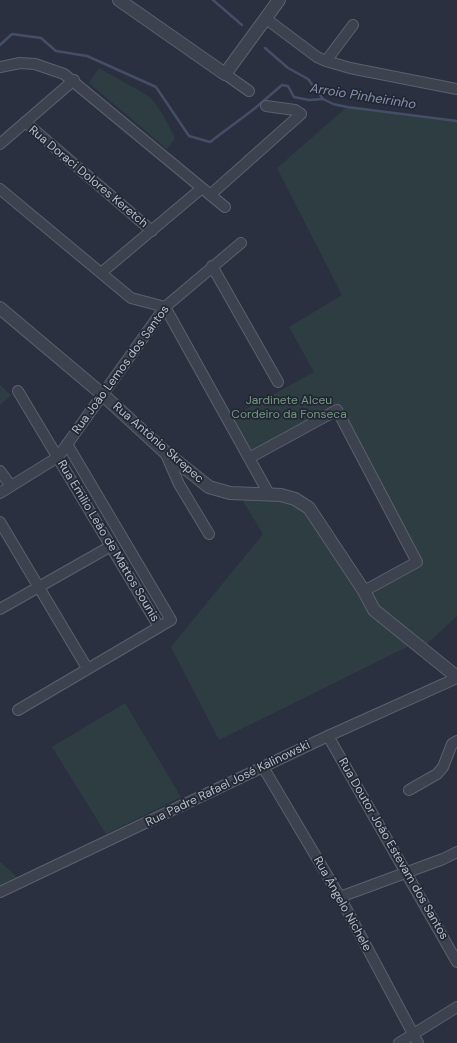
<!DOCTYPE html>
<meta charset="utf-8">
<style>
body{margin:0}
canvas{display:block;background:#2a303f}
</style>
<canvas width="457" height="1043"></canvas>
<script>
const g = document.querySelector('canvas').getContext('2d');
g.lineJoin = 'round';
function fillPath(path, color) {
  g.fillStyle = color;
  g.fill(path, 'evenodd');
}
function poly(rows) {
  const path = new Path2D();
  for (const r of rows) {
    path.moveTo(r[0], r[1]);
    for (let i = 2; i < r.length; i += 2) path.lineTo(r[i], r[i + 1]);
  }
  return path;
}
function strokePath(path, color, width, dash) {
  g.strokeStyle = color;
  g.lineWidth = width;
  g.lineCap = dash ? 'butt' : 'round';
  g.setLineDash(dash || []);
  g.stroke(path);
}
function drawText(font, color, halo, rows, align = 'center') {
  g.font = font + ' "DM Sans",sans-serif';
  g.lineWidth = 3.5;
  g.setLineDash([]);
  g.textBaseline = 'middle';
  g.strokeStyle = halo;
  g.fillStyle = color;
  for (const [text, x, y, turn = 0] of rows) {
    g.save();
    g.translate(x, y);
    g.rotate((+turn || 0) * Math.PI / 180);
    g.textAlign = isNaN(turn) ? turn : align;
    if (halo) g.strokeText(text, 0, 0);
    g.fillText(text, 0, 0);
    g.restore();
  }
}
fillPath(poly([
 [99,68,150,97,162,113,175,138,167,149,89,83],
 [347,107,457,121,457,616,421,649,387,622,364,591,417,563,335,406,250,452,230,418,314,372,289,327,342,295,277,168],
 [0,385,11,395,0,405],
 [240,496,272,497,301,503,340,561,369,614,409,646,219,740,171,647,263,534],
 [125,703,181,797,106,834,52,747],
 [0,862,17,877,0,885]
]), '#2d3d41');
strokePath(poly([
 [213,0,242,25],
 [0,45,12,34,41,38,56,51,87,56,156,87,189,136,210,142,254,109,282,85,288,86,294,97,309,100,323,99,333,104,347,107,457,121],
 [265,48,288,68,308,79,323,99]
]), '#444e67', 2.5);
const minor = poly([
 [265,18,317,57,326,61,350,68,457,89],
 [326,61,353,25],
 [0,67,20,63,35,64,64,74,225,207],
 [225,74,249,91],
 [25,122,152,231],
 [0,144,74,80],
 [0,189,131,298,165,307,269,494],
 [210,195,301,114,295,110,266,106],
 [212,266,278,382],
 [101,273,202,188],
 [18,391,159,627],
 [165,452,179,484,209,534],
 [249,458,337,410,417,562,364,591],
 [0,471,11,486],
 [0,493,58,457,165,307,241,243],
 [0,522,87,668],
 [0,609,111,546],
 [18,710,171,620,67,444],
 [328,736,457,962],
 [263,767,340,897,418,1043],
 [409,790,437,774,443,767,452,744,457,741],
 [0,892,328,736,457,678],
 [340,897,443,859,457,852],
 [399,1043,457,1007]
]);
const tertiary = poly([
 [119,0,225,74,279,0],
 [0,308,102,394,165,452,209,487,230,493,281,495,295,499,309,508,364,591,374,610,457,677]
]);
strokePath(minor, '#5b606c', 12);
strokePath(tertiary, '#5b606c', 14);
strokePath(minor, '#3d424f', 10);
strokePath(tertiary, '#3d424f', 12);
drawText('12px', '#babec9', '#222734', [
 ["Rua Doraci Dolores Keretch",88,177,40],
 ["Rua João Lemos dos Santos",121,370,-54],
 ["Rua Antônio Skrepec",158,443,41],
 ["Rua Emilio Leão de Mattos Sounis",108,541,59],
 ["Rua Padre Rafael José Kalinowski",228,784,-26],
 ["Rua Doutor João Estevam dos Santos",393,849,60],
 ["Rua Ângelo Nichele",342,904,61]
]);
drawText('12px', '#749780', '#222734', [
 ["Jardinete Alceu",289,401],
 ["Cordeiro da Fonseca",289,415]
]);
drawText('italic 13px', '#8691ac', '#222734', [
 ["Arroio Pinheirinho",363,97,9]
]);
</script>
